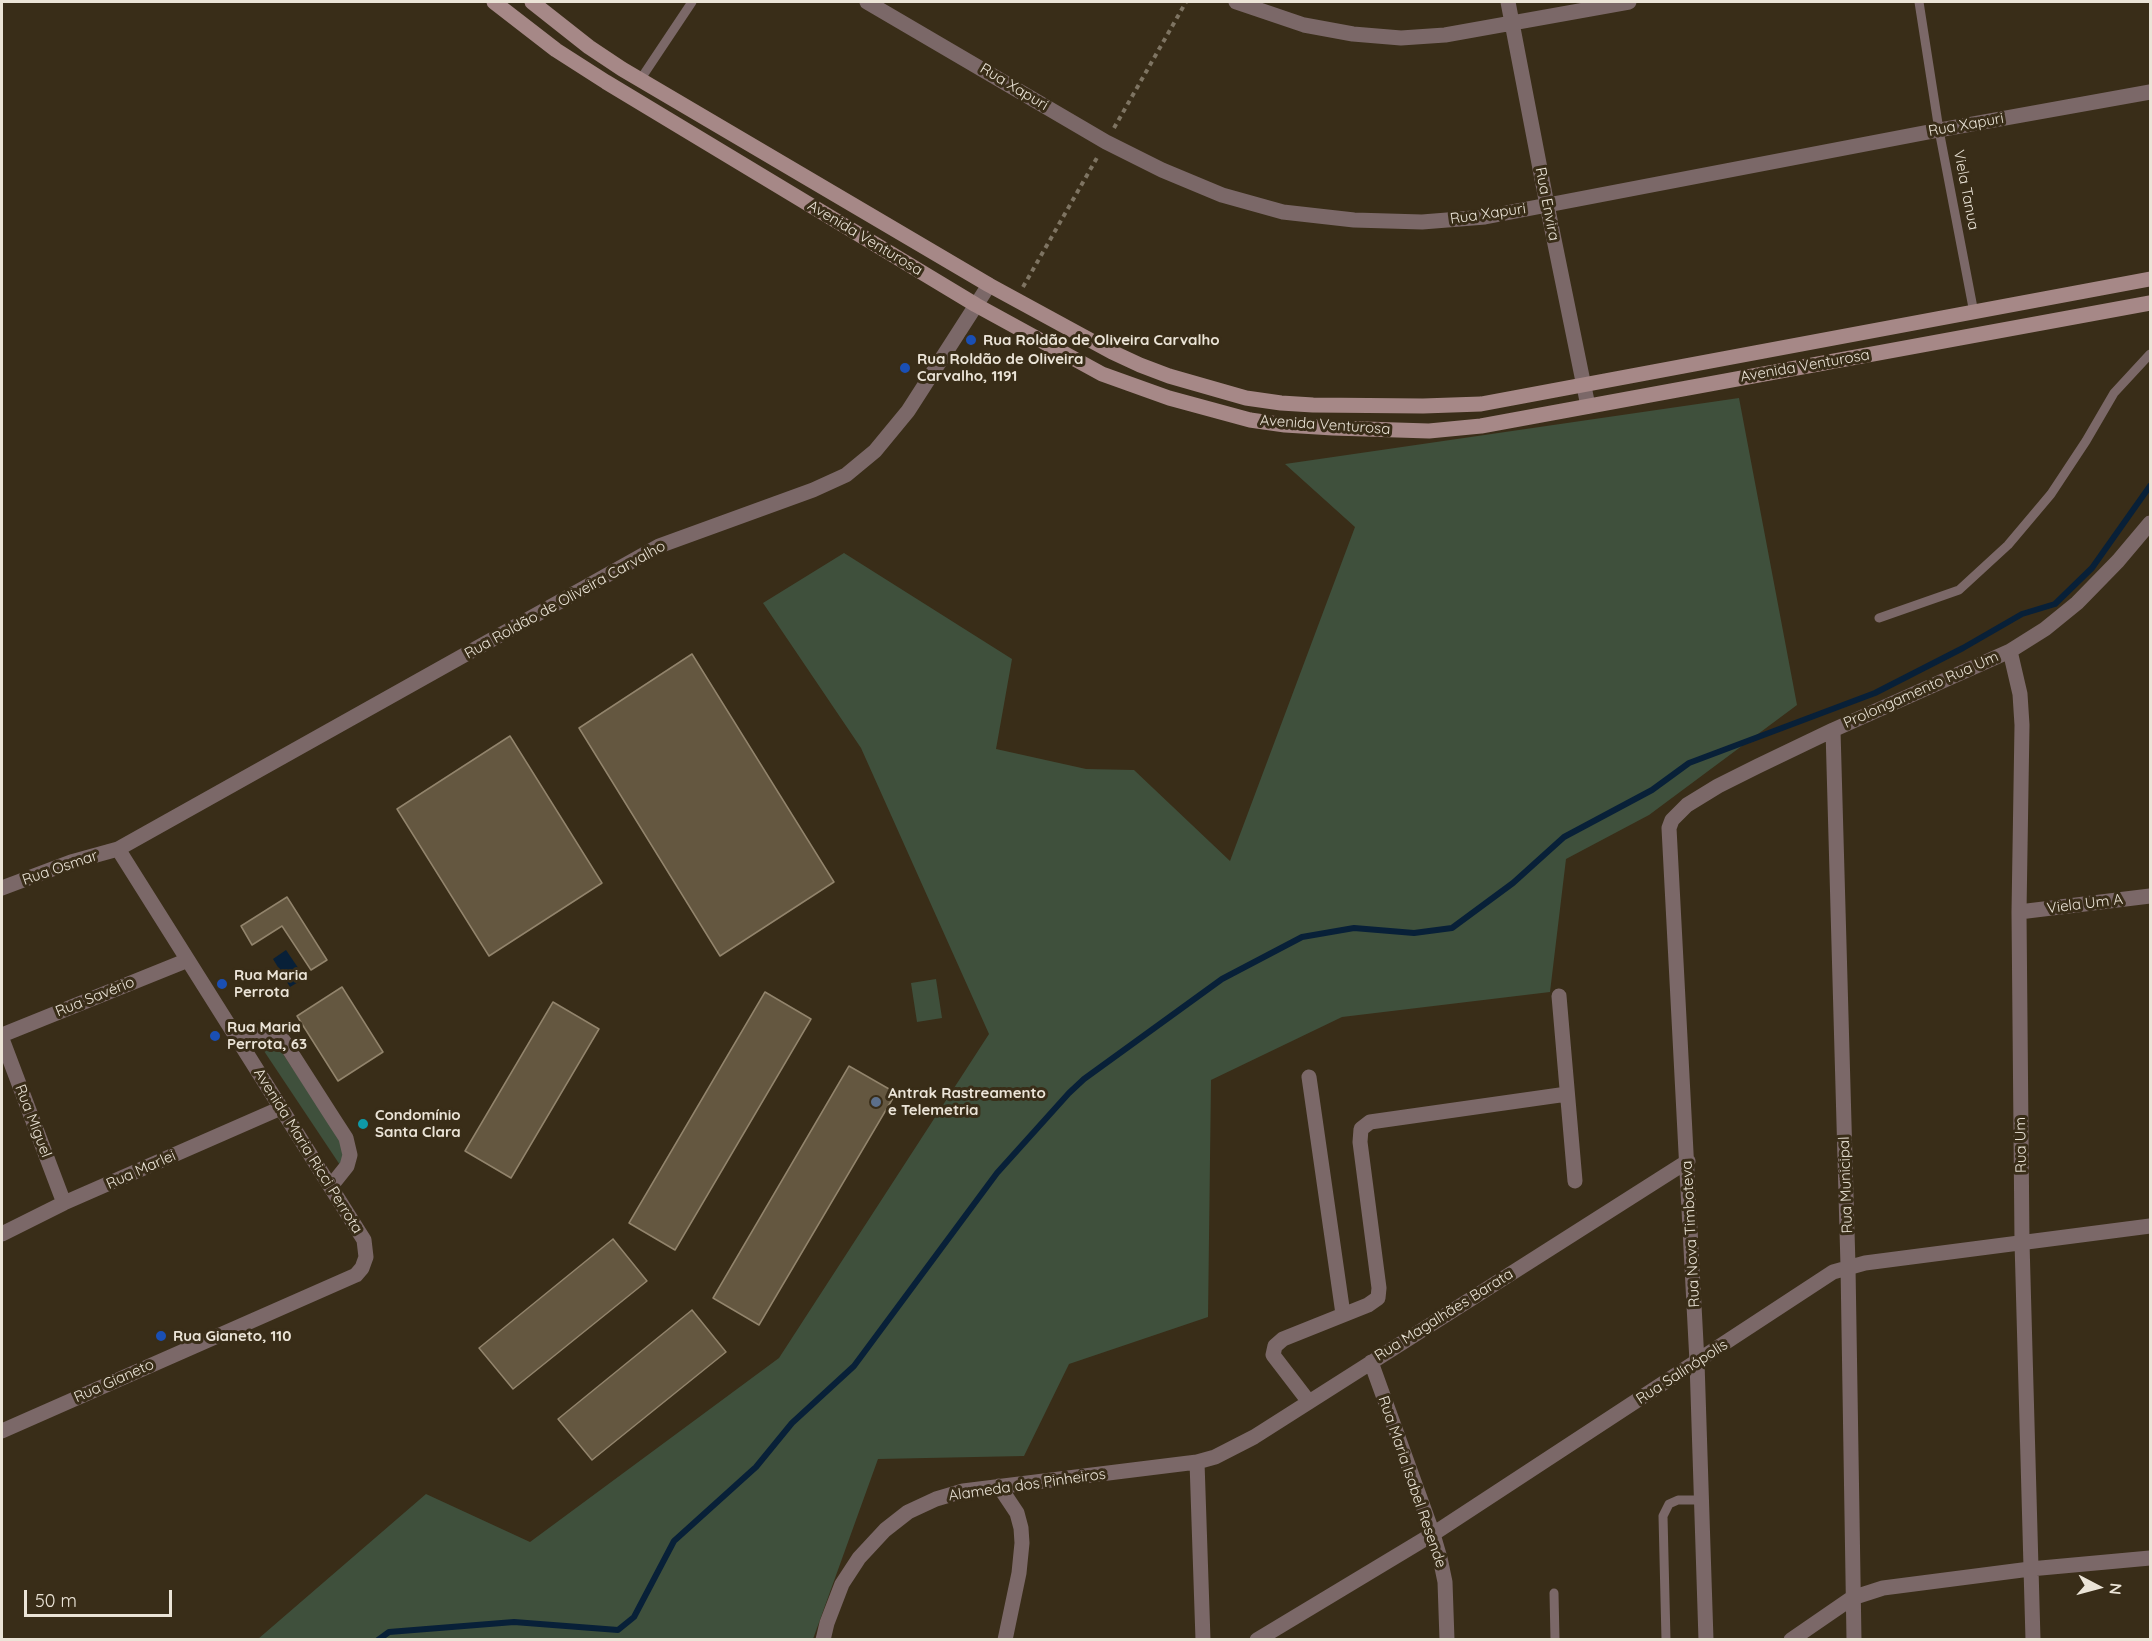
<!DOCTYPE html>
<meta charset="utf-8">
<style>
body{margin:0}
#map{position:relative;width:2152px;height:1641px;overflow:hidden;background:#392d18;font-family:Quicksand,sans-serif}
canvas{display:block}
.frame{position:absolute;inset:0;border:3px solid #ebe4d7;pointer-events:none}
.north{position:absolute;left:2068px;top:1557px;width:60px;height:60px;-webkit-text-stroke:4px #392d18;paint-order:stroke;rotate:96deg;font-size:16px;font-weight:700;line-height:24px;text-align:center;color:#ebe4d7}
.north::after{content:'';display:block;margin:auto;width:21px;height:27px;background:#ebe4d7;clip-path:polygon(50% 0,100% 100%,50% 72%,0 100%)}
.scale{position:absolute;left:24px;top:1590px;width:148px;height:27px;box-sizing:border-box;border:3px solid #ebe4d7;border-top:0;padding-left:8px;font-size:18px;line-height:21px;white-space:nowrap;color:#ebe4d7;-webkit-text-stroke:4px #392d18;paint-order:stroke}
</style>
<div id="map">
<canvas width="2152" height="1641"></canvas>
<div class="frame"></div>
<div class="north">N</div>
<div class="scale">50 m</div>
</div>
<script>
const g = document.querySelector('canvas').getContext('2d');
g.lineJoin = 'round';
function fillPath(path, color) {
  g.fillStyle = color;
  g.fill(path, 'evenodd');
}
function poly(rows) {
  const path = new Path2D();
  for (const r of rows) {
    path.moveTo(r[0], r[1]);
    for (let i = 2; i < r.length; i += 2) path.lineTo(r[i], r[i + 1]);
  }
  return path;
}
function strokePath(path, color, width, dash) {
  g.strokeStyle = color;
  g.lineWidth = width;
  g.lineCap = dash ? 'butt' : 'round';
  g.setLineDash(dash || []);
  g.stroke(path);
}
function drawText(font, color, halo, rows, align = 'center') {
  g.font = font + ' Quicksand,sans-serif';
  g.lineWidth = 6;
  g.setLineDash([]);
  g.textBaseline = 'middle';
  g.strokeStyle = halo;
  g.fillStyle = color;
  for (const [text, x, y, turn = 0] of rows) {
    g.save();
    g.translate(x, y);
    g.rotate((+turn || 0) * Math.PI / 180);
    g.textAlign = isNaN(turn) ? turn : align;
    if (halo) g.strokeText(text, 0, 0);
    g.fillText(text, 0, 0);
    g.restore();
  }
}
fillPath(poly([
 [1739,398,1797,705,1649,815,1566,859,1550,992,1342,1017,1211,1080,1208,1317,1069,1364,1024,1456,878,1459,813,1639,258,1639,426,1494,530,1542,779,1358,989,1034,861,748,763,603,844,553,1012,659,996,749,1086,769,1134,770,1230,861,1355,527,1285,464],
 [936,979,942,1018,917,1022,911,983],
 [265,1041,279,1048,343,1144,344,1154,340,1165,258,1042]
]), '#3f503c');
fillPath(poly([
 [286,950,305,978,290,987,273,959]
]), '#082038');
strokePath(poly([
 [378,1640,389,1632,514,1622,618,1630,634,1617,674,1541,756,1467,792,1423,854,1366,997,1173,1069,1093,1084,1079,1222,979,1302,937,1354,928,1414,933,1452,928,1513,883,1564,837,1652,790,1689,763,1875,693,1963,648,2022,614,2055,604,2092,568,2150,486]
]), '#082038', 6);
const building = poly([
 [692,654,834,882,720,956,579,728,692,654],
 [510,736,602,883,489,956,397,809,510,736],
 [287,897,327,960,311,970,282,926,252,945,241,926,287,897],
 [342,987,383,1052,338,1081,297,1016,342,987],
 [765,992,811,1019,675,1250,629,1223,765,992],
 [553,1002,599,1029,511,1178,465,1151,553,1002],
 [849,1066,896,1093,759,1325,713,1298,849,1066],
 [613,1239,647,1281,513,1389,479,1348,613,1239],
 [692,1310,726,1352,592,1460,558,1419,692,1310]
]);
fillPath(building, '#645740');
strokePath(building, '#92846c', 1.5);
strokePath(poly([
 [1114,128,1186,2],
 [1023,287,1098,156]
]), '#7e7462', 4, [4.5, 4.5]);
strokePath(poly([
 [1919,2,1939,130,1974,313],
 [640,80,692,2],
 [1879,618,1959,590,2008,545,2051,494,2086,441,2114,393,2150,354],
 [1554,1593,1555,1640],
 [1666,1640,1663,1516,1669,1504,1678,1500,1702,1500]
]), '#7b6868', 9);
strokePath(poly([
 [867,2,1106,142,1162,170,1222,195,1283,212,1354,220,1422,222,1485,217,1939,130,2150,92],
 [1236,2,1304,25,1353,34,1401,38,1445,35,1629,2],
 [1508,2,1547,205,1588,406],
 [2010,651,2020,694,2022,725,2019,912,2022,1242,2033,1640],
 [1833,730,1848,1266,1854,1640],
 [2,888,71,862,118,849,659,546,813,490,846,475,875,451,908,411,989,285],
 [2019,912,2150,896],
 [1559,996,1575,1181],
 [2,1035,188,960],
 [2,1039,64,1203],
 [238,1040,262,1034,283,1040,333,1118,346,1138,350,1155,347,1166,331,1186],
 [1309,1077,1343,1314],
 [2,1234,64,1203,281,1108],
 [1371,1362,1433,1534,1440,1558,1445,1582,1447,1640],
 [1309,1402,1273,1355,1275,1346,1283,1339,1368,1305,1378,1298,1379,1288,1360,1142,1361,1129,1370,1122,1567,1094],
 [2,1431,356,1275,362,1268,366,1257,364,1240,118,849],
 [1197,1462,1203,1640],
 [999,1486,1017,1513,1021,1528,1022,1543,1019,1573,1005,1640],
 [823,1640,827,1623,842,1584,859,1558,885,1530,908,1512,936,1499,963,1491,1197,1462,1215,1457,1254,1437,1688,1161],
 [1257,1640,1433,1534,1833,1272,1865,1263,2150,1226],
 [1706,1640,1697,1362,1669,828,1672,820,1687,805,1718,786,1758,766,1833,730,2010,651,2045,629,2077,603,2118,561,2150,523],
 [1791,1640,1852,1598,1883,1588,2030,1569,2150,1558]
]), '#7b6868', 15);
strokePath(poly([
 [494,2,556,50,606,82,976,305,1102,374,1169,398,1250,420,1285,425,1333,428,1429,431,1481,426,2150,303],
 [532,2,589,47,622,69,989,285,1112,352,1140,365,1169,376,1246,398,1281,403,1313,405,1423,406,1481,404,2150,279]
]), '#a68887', 15);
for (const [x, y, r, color] of [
 [971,340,6,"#1a4fb4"],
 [905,368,6,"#1a4fb4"],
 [222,984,6,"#1a4fb4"],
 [215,1036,6,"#1a4fb4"],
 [876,1102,6,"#5c6f8a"],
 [363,1124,6,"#0f9aa8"],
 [161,1336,6,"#1a4fb4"]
]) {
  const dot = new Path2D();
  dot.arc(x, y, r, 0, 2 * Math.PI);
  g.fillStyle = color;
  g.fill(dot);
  strokePath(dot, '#392d18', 2);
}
drawText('15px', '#ebe4d7', '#392d18', [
 ["Rua Xapuri",1014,87,31],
 ["Rua Xapuri",1966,125,-10],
 ["Viela Tanua",1966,190,79],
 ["Rua Envira",1547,204,79],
 ["Rua Xapuri",1488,214,-8],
 ["Avenida Venturosa",865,238,31],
 ["Avenida Venturosa",1805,366,-10],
 ["Avenida Venturosa",1325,425,4],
 ["Rua Roldão de Oliveira Carvalho",565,600,-29],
 ["Prolongamento Rua Um",1921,690,-24],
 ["Rua Osmar",60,868,-19],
 ["Viela Um A",2085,904,-7],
 ["Rua Savério",95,997,-22],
 ["Rua Miguel",33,1121,69],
 ["Rua Um",2021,1145,-91],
 ["Avenida Maria Ricci Perrota",308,1151,58],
 ["Rua Marlei",141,1170,-24],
 ["Rua Municipal",1846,1185,-92],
 ["Rua Nova Timboteva",1691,1234,-93],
 ["Rua Magalhães Barata",1444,1315,-32],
 ["Rua Salinópolis",1682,1372,-33],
 ["Rua Gianeto",114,1381,-24],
 ["Rua Maria Isabel Resende",1412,1482,71],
 ["Alameda dos Pinheiros",1027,1485,-8]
]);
drawText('bold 15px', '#ebe4d7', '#392d18', [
 ["Rua Roldão de Oliveira Carvalho",983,340],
 ["Rua Roldão de Oliveira",917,359],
 ["Carvalho, 1191",917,376],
 ["Rua Maria",234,975],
 ["Perrota",234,992],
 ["Rua Maria",227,1027],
 ["Perrota, 63",227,1044],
 ["Antrak Rastreamento",888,1093],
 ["e Telemetria",888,1110],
 ["Condomínio",375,1115],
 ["Santa Clara",375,1132],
 ["Rua Gianeto, 110",173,1336]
], 'left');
</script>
